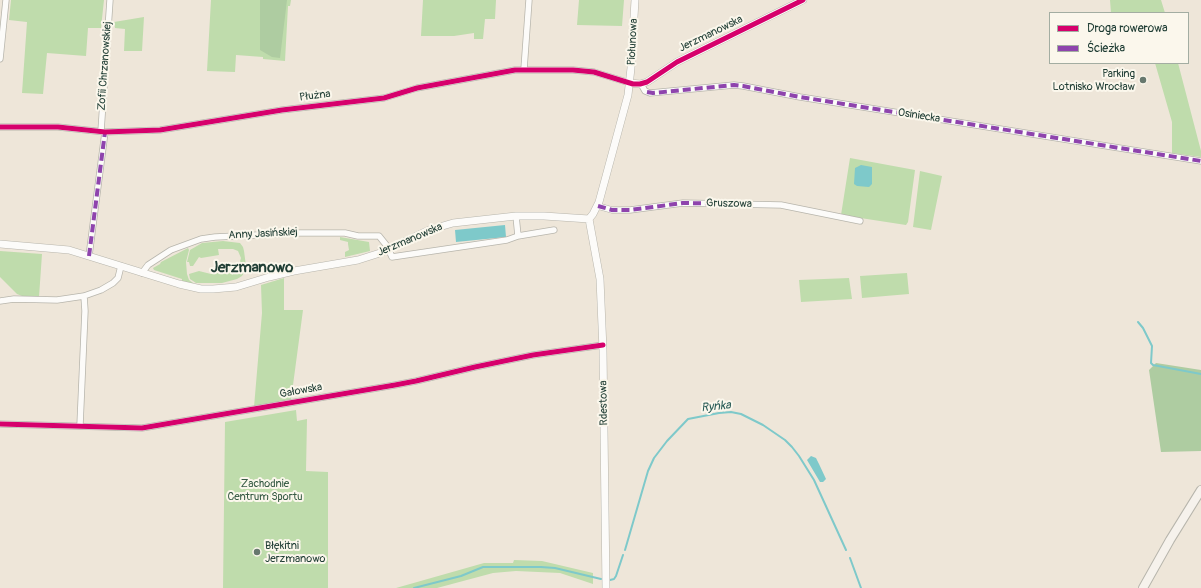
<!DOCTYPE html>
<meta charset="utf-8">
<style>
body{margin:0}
#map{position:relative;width:1201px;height:588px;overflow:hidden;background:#eee6d9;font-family:Pangolin,sans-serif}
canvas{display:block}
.legend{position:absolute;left:1049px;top:12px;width:140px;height:52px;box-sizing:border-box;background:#fbf7ec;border:1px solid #a3ada2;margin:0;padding:5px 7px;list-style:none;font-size:12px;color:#1f3d34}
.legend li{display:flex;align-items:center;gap:8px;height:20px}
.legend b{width:20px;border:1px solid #a3ada2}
</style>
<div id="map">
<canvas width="1201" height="588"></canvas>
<ul class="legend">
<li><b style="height:5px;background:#d6006c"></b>Droga rowerowa</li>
<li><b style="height:5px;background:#8e44ad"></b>Ścieżka</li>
</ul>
</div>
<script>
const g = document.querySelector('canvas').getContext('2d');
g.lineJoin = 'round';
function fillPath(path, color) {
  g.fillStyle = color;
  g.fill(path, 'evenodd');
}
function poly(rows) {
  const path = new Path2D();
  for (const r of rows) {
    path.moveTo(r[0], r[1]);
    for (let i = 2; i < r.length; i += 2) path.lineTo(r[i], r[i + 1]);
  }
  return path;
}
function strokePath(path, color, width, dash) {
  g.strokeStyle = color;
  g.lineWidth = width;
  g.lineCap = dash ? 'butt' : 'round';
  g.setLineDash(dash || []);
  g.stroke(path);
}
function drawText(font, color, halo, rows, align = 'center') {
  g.font = font + ' Pangolin,sans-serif';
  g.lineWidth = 4;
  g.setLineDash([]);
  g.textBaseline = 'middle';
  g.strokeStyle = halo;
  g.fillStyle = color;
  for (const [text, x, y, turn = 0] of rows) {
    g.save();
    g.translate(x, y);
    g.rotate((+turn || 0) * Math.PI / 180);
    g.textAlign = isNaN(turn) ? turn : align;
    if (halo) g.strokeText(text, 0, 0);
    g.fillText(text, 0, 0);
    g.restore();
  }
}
fillPath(poly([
 [11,0,104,0,101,28,88,28,86,56,47,53,43,94,22,93,27,22,9,20],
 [211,0,291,0,290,6,288,6,285,61,263,59,263,57,236,55,235,72,207,71],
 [423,0,496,0,495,19,485,19,483,39,474,39,474,33,454,36,421,36],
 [579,0,624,0,622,26,577,25],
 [1110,0,1161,0,1165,13,1111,13],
 [144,17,142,51,124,51,125,29,115,28,114,22],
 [1155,63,1178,63,1201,151,1201,157,1172,153,1172,122],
 [850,158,915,170,908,222,906,225,841,215],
 [920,171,942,176,931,230,913,227],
 [340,237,369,242,370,251,345,257,345,252,349,250,348,244,348,242,340,240],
 [223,241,240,243,243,247,244,251,246,266,245,271,242,276,237,279,222,283,196,283,190,279,189,274,199,271,211,274,219,272,239,265,241,258,238,251,233,249,218,249,219,255,201,258,199,257,193,266,190,266,189,262,187,262,190,250,202,243],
 [188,248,189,250,186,262,187,274,189,280,196,285,182,281,182,279,154,270,153,268,160,264,161,262],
 [0,251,42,254,39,297,22,296,17,294,0,277],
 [907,273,909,294,862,298,860,276],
 [284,278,284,310,303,310,291,400,254,407,262,313,261,285],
 [849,278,852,299,801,302,799,280],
 [296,410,297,421,307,419,306,471,328,472,328,588,223,588,225,422],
 [514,560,542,561,593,573,593,584,560,573,516,571,493,573,437,588,396,588,484,563,513,563]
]), '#bfdcac');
fillPath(poly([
 [260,0,287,0,280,58,272,57,260,50],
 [1156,363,1201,370,1201,451,1161,452,1149,370]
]), '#aecca1');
fillPath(poly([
 [861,165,872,167,872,184,869,187,857,186,854,184,855,168],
 [505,225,506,237,456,242,455,230],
 [811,456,816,458,819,464,826,479,823,482,820,482,807,460]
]), '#7ec9ca');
strokePath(poly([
 [1138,322,1143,328,1152,346,1151,363,1153,365,1201,374],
 [625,550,648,471,654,458,667,441,688,419,719,413,731,412,741,414,763,425,785,440,792,447,799,456,814,480,846,550],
 [850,558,861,588],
 [610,580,614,579,616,576,623,555],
 [414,588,461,576,483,567,541,567,555,568,601,579]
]), '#7ec9ca', 2);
const minor = poly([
 [0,59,6,0],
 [524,69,529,0],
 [641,84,645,91,650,93,734,85,743,86,800,97,1201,161],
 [0,127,58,127,105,132,160,130,282,110,384,98,417,88,515,70,573,70,594,72,630,83],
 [101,131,110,0],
 [598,206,612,210,630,210,683,203,781,205,860,221],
 [516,216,518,236],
 [89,256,105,132],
 [142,273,148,265,171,250,201,239,215,237,300,233,345,233,358,236,379,236,387,246,392,257,507,240,518,236,554,230],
 [0,301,14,299,57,300,84,296,101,290,113,283,118,278,121,266],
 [0,424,142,428,395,385,416,381,475,367,533,355,603,345],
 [80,425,85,311,84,296]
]);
const tertiary = poly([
 [630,83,640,84,647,82,677,62,803,0],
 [589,219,600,279,603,350,606,588],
 [589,219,593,214,599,202,628,95,631,68,635,0],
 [0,244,69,250,179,284,201,289,213,289,236,287,269,277,294,271,358,260,380,253,429,230,453,223,516,216,544,216,589,219]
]);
const secondary = poly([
 [1143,588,1170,540,1201,490]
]);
strokePath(minor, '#b7b5ac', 7);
strokePath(tertiary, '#b7b5ac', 8);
strokePath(secondary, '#b7b5ac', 10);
strokePath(minor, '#fcfbf9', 5.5);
strokePath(tertiary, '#fcfbf9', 7);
strokePath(secondary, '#f6f2ec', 8);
strokePath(poly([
 [647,92,653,93,734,85,743,86,800,97,1201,161],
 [598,206,612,210,630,210,683,203,745,204],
 [89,256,105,132]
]), '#8e44ad', 4, [8, 4]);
strokePath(poly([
 [0,127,58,127,105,132,160,130,282,110,384,98,417,88,515,70,573,70,594,72,633,84,640,84,647,82,677,62,803,0],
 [0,424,142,428,395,385,416,381,475,367,533,355,603,345]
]), '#d6006c', 5);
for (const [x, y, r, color] of [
 [1143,80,4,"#67786e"],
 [257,552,4,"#67786e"]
]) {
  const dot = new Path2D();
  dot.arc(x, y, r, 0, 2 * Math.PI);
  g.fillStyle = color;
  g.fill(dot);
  strokePath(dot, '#fbf7ec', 1.5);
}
drawText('11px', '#1f3d34', '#fbf7ec', [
 ["Jerzmanowska",711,34,-26],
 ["Piołunowa",633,42,-87],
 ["Zofii Chrzanowskiej",105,66,-86],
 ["Płużna",315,96,-7],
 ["Osiniecka",919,116,9],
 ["Gruszowa",729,204,1],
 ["Anny Jasińskiej",263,234,-3],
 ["Jerzmanowska",410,240,-23],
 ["Gałowska",301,391,-10],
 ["Rdestowa",604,403,-91]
]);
drawText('11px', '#1f3d34', '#fbf7ec', [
 ["Parking",1135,74],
 ["Lotnisko Wrocław",1135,87],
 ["Błękitni",265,546,"left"],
 ["Jerzmanowo",265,559,"left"]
], 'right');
drawText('11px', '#375b45', '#fbf7ec', [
 ["Zachodnie",265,484],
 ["Centrum Sportu",265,497]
]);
drawText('italic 12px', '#2b5d58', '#fbf7ec', [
 ["Ryńka",716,407,-6]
]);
drawText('bold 15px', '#1f3d34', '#fbf7ec', [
 ["Jerzmanowo",252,268]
]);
</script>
